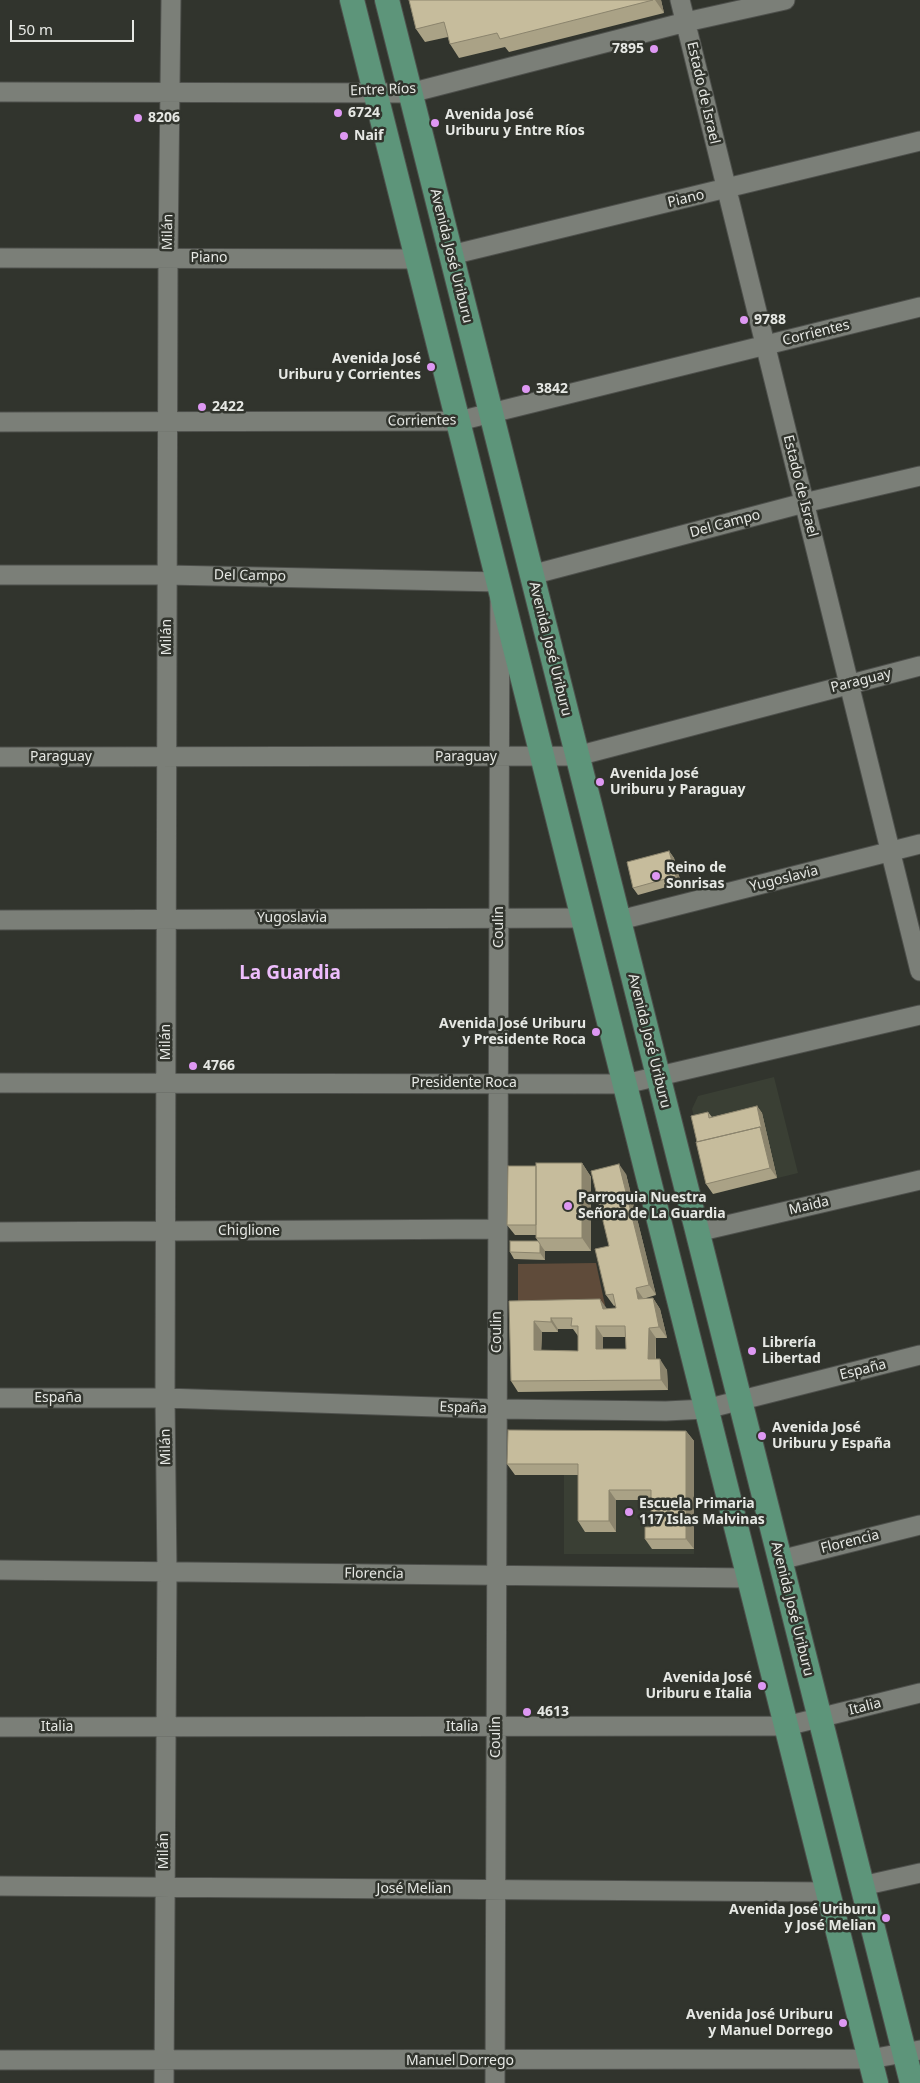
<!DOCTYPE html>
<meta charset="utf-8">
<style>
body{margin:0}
#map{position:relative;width:920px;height:2083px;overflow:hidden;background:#31342d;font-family:"Noto Sans",sans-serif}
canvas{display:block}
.scale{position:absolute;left:10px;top:20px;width:124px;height:22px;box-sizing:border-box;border:2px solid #e6e8e4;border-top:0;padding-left:6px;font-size:15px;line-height:18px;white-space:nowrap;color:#e6e8e4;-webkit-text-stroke:4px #31342d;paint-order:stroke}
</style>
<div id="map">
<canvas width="920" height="2083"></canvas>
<div class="scale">50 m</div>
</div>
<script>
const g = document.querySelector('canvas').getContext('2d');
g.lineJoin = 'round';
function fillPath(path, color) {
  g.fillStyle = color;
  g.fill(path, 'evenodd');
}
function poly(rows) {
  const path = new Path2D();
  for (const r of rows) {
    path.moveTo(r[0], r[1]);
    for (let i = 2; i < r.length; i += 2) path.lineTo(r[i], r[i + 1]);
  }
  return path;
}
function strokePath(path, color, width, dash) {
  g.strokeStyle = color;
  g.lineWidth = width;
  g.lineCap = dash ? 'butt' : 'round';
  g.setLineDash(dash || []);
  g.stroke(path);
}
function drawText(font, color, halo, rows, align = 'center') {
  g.font = font + ' "Noto Sans",sans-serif';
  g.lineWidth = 5;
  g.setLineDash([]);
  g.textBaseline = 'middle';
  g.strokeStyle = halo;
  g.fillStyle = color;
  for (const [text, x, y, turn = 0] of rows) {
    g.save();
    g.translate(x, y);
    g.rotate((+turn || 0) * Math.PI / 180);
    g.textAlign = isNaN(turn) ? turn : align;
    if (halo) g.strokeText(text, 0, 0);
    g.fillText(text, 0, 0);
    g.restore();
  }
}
fillPath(poly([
 [774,1077,798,1173,713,1194,692,1109,698,1096],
 [515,1441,694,1441,694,1554,564,1554,564,1475,515,1475]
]), '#3a3f34');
fillPath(poly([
 [596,1263,605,1305,518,1308,518,1264]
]), '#5f4b3a');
const minor = poly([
 [680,0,920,971],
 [0,92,410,93,686,22,785,0],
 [451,255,920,141],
 [0,258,418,259],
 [0,422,459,421,920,307],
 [0,575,167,575,500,582,495,2083],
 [531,575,804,503,920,476],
 [0,757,577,756,920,666],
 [0,920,583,918],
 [620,920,920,844],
 [0,1083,625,1084,920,1015],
 [0,1232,498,1229],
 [697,1232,920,1180],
 [0,1398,165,1398,497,1409,666,1411,706,1409,920,1355],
 [780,1560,920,1525],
 [0,1570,749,1578],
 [0,1727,786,1726,920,1693],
 [0,1886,828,1892],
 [862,1886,920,1873],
 [0,2060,870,2059,920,2050],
 [164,2083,167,1572,165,1398,168,258,171,0]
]);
const major = poly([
 [352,0,876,2083],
 [387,0,912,2083]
]);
strokePath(minor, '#4e504c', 21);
strokePath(major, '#4e504c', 26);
strokePath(minor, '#7b7f78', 19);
strokePath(major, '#5d957a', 24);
fillPath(poly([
 [409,0,661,0,664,13,509,52,505,47,459,58,450,44,448,37,425,42,416,29],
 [669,851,674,858,681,883,638,895,633,888],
 [757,1106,762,1113,777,1178,713,1194,706,1184,697,1142,708,1112,712,1117],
 [582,1163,591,1177,591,1251,545,1251,545,1260,514,1259,510,1252,538,1241,536,1238,536,1235,515,1235,507,1225,536,1166],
 [626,1174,656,1295,643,1299,653,1298,660,1309,667,1338,656,1338,656,1359,667,1370,668,1390,518,1392,511,1381,509,1301,607,1309,616,1308,616,1305,614,1306,606,1295,609,1246],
 [558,1329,573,1329,578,1336,578,1351,541,1350,542,1332,558,1332],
 [603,1337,626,1337,626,1349,603,1349],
 [686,1431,694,1441,694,1549,652,1549,645,1539,651,1527,651,1500,616,1500,616,1532,585,1532,578,1521,578,1475,515,1475,507,1464]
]), '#aaa286');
fillPath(poly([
 [655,0,661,0,664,13],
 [669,851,674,858,681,883,676,876],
 [757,1106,762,1113,777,1178,770,1168,760,1127],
 [582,1163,591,1177,591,1251,582,1238],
 [619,1164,626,1174,656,1295,649,1285],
 [540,1244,545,1251,545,1260,540,1253],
 [636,1288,643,1298,638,1299],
 [653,1298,660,1309,667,1338,659,1327],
 [600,1299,608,1310,603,1309],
 [551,1318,558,1329,558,1332,551,1322],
 [534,1321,542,1332,541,1361,534,1350],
 [596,1326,603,1337,603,1359,596,1349],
 [649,1328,656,1338,655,1369,648,1359],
 [660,1359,667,1370,668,1390,661,1380],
 [686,1431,694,1441,694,1549,686,1539],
 [609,1490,616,1500,616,1532,609,1521]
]), '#8b846d');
const building = poly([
 [409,0,653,0,500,39,497,33,450,44,444,22,416,29,409,0],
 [669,851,676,876,633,888,627,862,669,851],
 [757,1106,762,1130,760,1127,697,1142,691,1116,708,1112,709,1118,757,1106],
 [760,1127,770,1168,706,1184,696,1142,760,1127],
 [536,1163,582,1163,582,1238,536,1238,536,1163],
 [619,1164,649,1285,636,1288,638,1299,653,1298,659,1327,649,1328,648,1359,660,1359,661,1380,511,1381,509,1301,600,1299,603,1309,616,1308,613,1294,606,1295,595,1249,609,1246,591,1171,619,1164],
 [551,1318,572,1318,571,1326,578,1326,578,1351,534,1350,534,1321,551,1322,551,1318],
 [596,1326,625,1326,626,1349,596,1349,596,1326],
 [508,1166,536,1166,536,1225,507,1225,508,1166],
 [510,1241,538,1241,540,1244,540,1253,510,1252,510,1241],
 [508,1430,686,1431,686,1539,645,1539,645,1527,651,1527,651,1490,609,1490,609,1521,578,1521,578,1464,507,1464,508,1430]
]);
fillPath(building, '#c6bc9c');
strokePath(building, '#8b846d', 1);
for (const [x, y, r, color] of [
 [654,49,5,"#de98f3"],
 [338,113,5,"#de98f3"],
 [138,118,5,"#de98f3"],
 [435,123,5,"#de98f3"],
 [344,136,5,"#de98f3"],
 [744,320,5,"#de98f3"],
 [431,367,5,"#de98f3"],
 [526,389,5,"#de98f3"],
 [202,407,5,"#de98f3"],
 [600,782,5,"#de98f3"],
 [656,876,5,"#de98f3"],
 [596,1032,5,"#de98f3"],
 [193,1066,5,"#de98f3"],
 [568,1206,5,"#de98f3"],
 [752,1351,5,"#de98f3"],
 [762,1436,5,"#de98f3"],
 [629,1512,5,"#de98f3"],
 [762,1686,5,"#de98f3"],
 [527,1712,5,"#de98f3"],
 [886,1918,5,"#de98f3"],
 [843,2023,5,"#de98f3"]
]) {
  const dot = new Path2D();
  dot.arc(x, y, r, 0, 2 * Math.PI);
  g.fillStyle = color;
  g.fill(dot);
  strokePath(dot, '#31342d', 2);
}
drawText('bold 14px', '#e6e8e4', '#31342d', [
 ["7895",644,49,"right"],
 ["6724",348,113],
 ["Avenida José",445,115],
 ["Uriburu y Entre Ríos",445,131],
 ["8206",148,118],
 ["Naif",354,136],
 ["9788",754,320],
 ["Avenida José",421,359,"right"],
 ["Uriburu y Corrientes",421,375,"right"],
 ["3842",536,389],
 ["2422",212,407],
 ["Avenida José",610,774],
 ["Uriburu y Paraguay",610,790],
 ["Reino de",666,868],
 ["Sonrisas",666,884],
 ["Avenida José Uriburu",586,1024,"right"],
 ["y Presidente Roca",586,1040,"right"],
 ["4766",203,1066],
 ["Parroquia Nuestra",578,1198],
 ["Señora de La Guardia",578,1214],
 ["Librería",762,1343],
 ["Libertad",762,1359],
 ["Avenida José",772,1428],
 ["Uriburu y España",772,1444],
 ["Escuela Primaria",639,1504],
 ["117 Islas Malvinas",639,1520],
 ["Avenida José",752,1678,"right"],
 ["Uriburu e Italia",752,1694,"right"],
 ["4613",537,1712],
 ["Avenida José Uriburu",876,1910,"right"],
 ["y José Melian",876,1926,"right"],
 ["Avenida José Uriburu",833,2015,"right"],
 ["y Manuel Dorrego",833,2031,"right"]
], 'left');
drawText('14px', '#e6e8e4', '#31342d', [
 ["Entre Ríos",383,90,-2],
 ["Estado de Israel",703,93,77],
 ["Piano",686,199,-13],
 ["Milán",168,232,-89],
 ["Avenida José Uriburu",451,256,76],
 ["Piano",209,258],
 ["Corrientes",816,333,-14],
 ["Corrientes",422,421,-1],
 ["Estado de Israel",800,486,76],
 ["Del Campo",725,524,-15],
 ["Del Campo",250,576,1],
 ["Milán",167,637,-90],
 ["Avenida José Uriburu",550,649,76],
 ["Paraguay",861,681,-14],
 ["Paraguay",61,757],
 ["Paraguay",466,757],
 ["Yugoslavia",784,879,-14],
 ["Yugoslavia",292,918],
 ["Coulin",499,927,-90],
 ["Avenida José Uriburu",649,1041,76],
 ["Milán",166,1042,-90],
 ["Presidente Roca",464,1083],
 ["Maida",809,1206,-13],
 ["Chiglione",249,1231],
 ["Coulin",497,1332,-90],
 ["España",863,1370,-14],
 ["España",58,1398],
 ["España",463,1408,2],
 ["Milán",166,1447,-91],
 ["Florencia",850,1542,-14],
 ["Florencia",374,1574,1],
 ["Avenida José Uriburu",792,1609,76],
 ["Italia",865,1707,-14],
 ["Italia",57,1727],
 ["Italia",462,1727],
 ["Coulin",496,1737,-90],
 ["Milán",164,1851,-90],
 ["José Melian",414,1889],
 ["Manuel Dorrego",460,2061]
]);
drawText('bold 19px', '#edbdfc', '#31342d', [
 ["La Guardia",290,974]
]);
</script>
